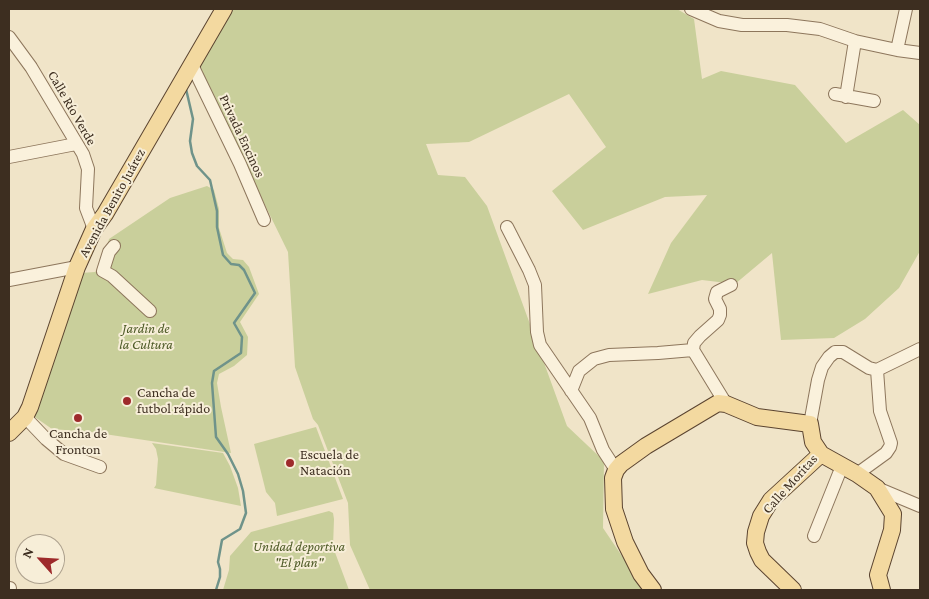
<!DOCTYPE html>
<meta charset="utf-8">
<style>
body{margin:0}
#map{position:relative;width:929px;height:599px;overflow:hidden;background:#f0e4c8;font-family:"Crimson Pro",serif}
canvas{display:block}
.frame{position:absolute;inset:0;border:10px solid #3d2e20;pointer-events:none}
.north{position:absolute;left:15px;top:534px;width:50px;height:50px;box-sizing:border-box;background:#f7eed8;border:1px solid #ada18e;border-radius:50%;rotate:296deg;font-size:14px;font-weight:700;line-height:20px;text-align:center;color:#3d2e20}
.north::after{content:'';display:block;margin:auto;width:18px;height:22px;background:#9e2a2b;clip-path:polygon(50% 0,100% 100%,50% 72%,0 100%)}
</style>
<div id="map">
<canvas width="929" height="599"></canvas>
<div class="frame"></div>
<div class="north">N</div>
</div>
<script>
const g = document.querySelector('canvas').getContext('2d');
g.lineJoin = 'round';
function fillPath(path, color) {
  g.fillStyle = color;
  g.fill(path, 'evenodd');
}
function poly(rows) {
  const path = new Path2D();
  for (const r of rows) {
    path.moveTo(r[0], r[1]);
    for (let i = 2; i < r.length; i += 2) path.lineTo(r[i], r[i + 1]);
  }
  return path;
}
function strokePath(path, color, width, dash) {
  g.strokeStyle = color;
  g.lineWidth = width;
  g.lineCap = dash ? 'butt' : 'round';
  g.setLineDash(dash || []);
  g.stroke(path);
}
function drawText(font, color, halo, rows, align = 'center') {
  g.font = font + ' "Crimson Pro",serif';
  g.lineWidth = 4;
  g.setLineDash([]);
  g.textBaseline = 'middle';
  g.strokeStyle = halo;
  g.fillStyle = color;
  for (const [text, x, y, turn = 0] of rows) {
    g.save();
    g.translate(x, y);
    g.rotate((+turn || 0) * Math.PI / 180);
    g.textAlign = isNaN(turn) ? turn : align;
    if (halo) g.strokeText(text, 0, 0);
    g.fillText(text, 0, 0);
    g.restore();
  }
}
fillPath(poly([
 [228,9,677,9,694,19,702,79,721,71,795,85,846,143,903,110,920,125,920,251,899,288,865,319,834,338,781,340,772,253,735,284,702,280,648,294,671,243,707,195,665,197,583,230,552,191,606,147,569,94,469,142,426,144,438,175,465,177,487,206,567,426,604,461,603,528,645,590,370,590,350,545,348,503,318,425,313,419,295,367,288,252,194,60],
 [207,186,214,190,219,209,219,228,227,253,233,259,243,260,249,267,259,294,240,322,248,337,247,355,234,366,219,374,217,383,221,407,231,453,91,432,52,429,32,415,81,273,95,272,102,268,109,239,170,198],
 [316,427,343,499,277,516,275,503,266,492,254,444],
 [152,443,223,453,230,466,238,488,241,506,154,488,156,485,158,459,156,449],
 [329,511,333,513,334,519,333,547,349,590,223,590,229,570,230,556,251,532]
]), '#c9cf9b');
strokePath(poly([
 [186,89,193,119,190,141,192,153,197,166,210,180,217,211,217,227,223,255,231,264,239,265,244,270,255,293,234,323,242,337,241,353,214,371,212,383,216,437,228,454,238,474,243,491,246,513,240,529,222,540,218,562,220,569,220,577,216,590]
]), '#6f938a', 2.5);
const minor = poly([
 [691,9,719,21,742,25,787,25,820,29,855,41,897,50,920,53],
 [9,37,31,67,83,154,88,169,86,208,94,229],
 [897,50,906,9],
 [192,65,240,164,264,220],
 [835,94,874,101],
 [846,97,855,41],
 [9,157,76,144],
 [507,227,529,270,535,285,537,332,540,345,590,418,603,450,616,470],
 [114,246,109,252,103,271,112,276,150,311],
 [9,280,77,267],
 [693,350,694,343,700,336,718,320,720,315,720,309,715,299,717,292,731,285],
 [693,350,726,404],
 [571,391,579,371,594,359,609,355,658,353,693,350],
 [25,417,46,439,64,454,100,467],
 [810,424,818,380,822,367,829,357,835,352,843,352,869,368,877,370,920,349],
 [857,474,886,453,890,447,891,443,880,411,877,370],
 [877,488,920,506],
 [814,536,842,466],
 [9,589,10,588]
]);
const major = poly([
 [9,433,25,417,30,407,77,267,94,229,105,214,224,9],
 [821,454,857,474,877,488,893,514,892,530,878,575,882,590],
 [653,590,641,574,625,542,614,509,613,478,616,470,621,464,646,446,718,403,726,404,757,417,810,424,813,442,821,454,771,500,761,516,756,532,755,543,758,552,762,560,793,590]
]);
strokePath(minor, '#8d765c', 14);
strokePath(major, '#5b4430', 18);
strokePath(minor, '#faf1dc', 12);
strokePath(major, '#f3d9a0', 16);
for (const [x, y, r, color] of [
 [127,401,5,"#9e2a2b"],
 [78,418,5,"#9e2a2b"],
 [290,463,5,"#9e2a2b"]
]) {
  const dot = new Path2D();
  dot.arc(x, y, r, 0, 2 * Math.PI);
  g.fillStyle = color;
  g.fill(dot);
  strokePath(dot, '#f7eed8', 2);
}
drawText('14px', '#3d2e20', '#f7eed8', [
 ["Calle Río Verde",72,108,60],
 ["Privada Encinos",242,136,65],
 ["Avenida Benito Juárez",112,203,-61],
 ["Calle Moritas",790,484,-48]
]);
drawText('italic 14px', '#4d5a26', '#f7eed8', [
 ["Jardin de",146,329],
 ["la Cultura",146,345],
 ["Unidad deportiva",299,547],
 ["\"El plan\"",299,563]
]);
drawText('14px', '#3d2e20', '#f7eed8', [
 ["Cancha de",137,393],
 ["futbol rápido",137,409],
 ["Cancha de",78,434,"center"],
 ["Fronton",78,450,"center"],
 ["Escuela de",300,455],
 ["Natación",300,471]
], 'left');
</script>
